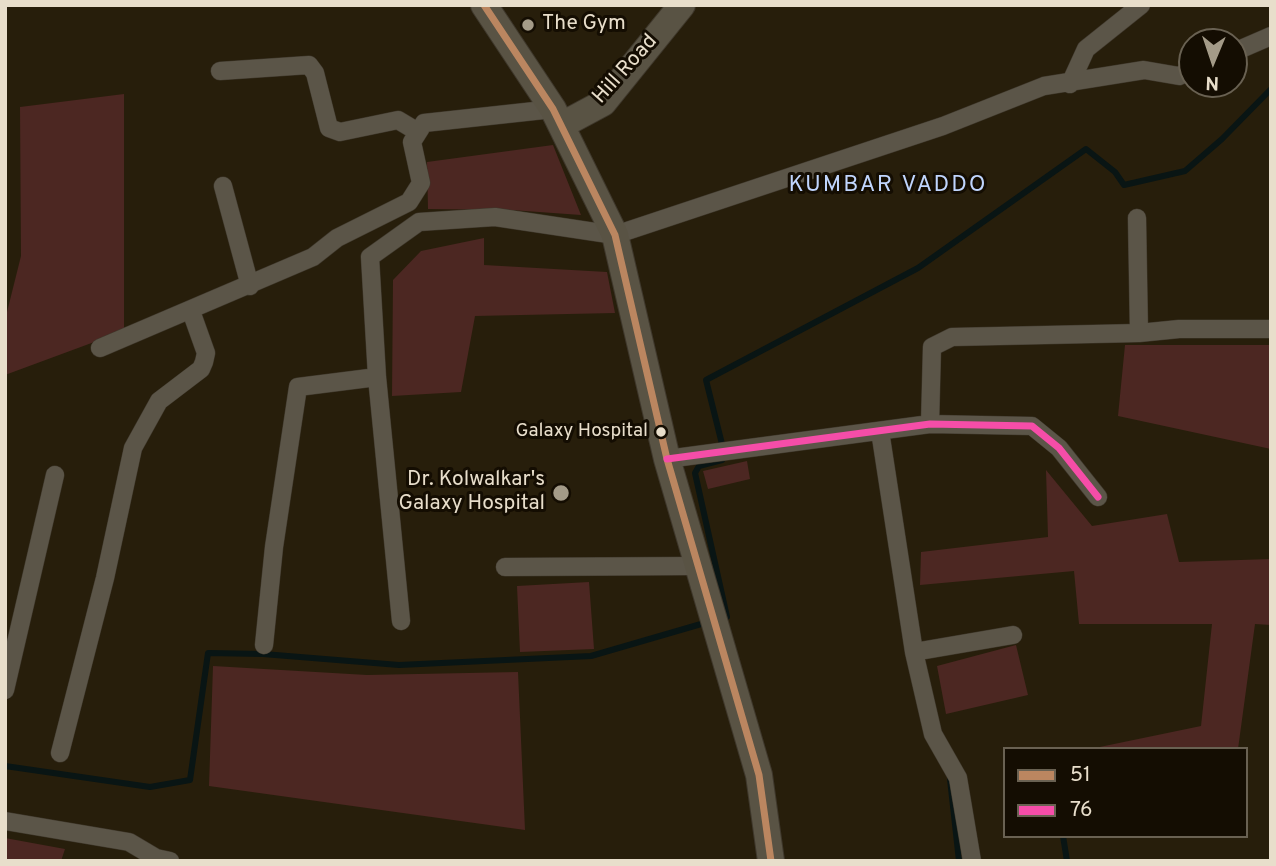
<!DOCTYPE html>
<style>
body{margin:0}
#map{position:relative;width:1276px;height:866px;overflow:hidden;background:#271e0b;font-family:Overpass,sans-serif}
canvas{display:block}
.frame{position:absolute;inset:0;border:7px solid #e8decb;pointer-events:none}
.legend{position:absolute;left:1003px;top:747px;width:245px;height:91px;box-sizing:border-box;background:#140d02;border:2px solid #696152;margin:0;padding:9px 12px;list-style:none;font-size:21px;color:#e8decb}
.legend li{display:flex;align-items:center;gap:14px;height:35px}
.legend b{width:35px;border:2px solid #696152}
.north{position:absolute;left:1178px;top:28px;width:70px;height:70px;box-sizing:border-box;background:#140d02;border:2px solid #696152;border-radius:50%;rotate:182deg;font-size:19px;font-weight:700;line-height:28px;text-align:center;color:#e8decb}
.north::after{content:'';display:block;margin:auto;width:24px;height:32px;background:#a49b88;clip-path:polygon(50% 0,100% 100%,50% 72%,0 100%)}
</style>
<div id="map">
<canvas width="1276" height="866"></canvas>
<div class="frame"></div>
<ul class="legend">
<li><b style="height:9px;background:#bb8660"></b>51</li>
<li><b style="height:9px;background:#f54da8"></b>76</li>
</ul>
<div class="north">N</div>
</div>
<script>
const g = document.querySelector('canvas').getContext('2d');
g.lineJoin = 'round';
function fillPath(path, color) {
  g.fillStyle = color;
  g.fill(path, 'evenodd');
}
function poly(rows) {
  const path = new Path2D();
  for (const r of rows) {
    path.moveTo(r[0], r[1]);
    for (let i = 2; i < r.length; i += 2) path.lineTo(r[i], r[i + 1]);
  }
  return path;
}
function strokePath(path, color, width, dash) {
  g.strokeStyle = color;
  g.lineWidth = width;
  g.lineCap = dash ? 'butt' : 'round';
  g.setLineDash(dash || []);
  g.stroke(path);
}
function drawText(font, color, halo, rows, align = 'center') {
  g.font = font + ' Overpass,sans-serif';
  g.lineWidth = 6;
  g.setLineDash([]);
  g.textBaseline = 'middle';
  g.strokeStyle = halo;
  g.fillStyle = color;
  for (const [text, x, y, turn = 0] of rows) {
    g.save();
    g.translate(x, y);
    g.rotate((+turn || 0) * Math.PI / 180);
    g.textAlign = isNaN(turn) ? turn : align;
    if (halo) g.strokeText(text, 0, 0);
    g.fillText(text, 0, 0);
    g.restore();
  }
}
fillPath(poly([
 [124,94,124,331,5,375,5,320,21,256,20,107],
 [553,145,581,215,511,210,428,209,427,162],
 [484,238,484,265,607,272,615,313,475,316,461,392,392,396,393,280,421,251],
 [1125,345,1271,345,1271,449,1118,416],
 [747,461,750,479,708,489,703,471],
 [1046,470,1092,526,1167,514,1179,562,1271,559,1271,625,1255,624,1238,749,1090,749,1201,726,1212,624,1079,624,1074,571,920,585,921,552,1048,537],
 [589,582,594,649,520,652,517,586],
 [1016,645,1028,695,946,714,937,666],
 [213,666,367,675,518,672,525,830,209,786],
 [5,838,65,849,61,861,5,861]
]), '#4c2722');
strokePath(poly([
 [723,448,706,380,918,268,1086,149,1115,172,1124,185,1185,171,1222,139,1271,89],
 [719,619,727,617,695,473,699,466,722,460],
 [5,766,150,787,190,780,208,653,263,654,399,665,591,656,708,622],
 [950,779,959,861],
 [1063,836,1067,861]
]), '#091514', 6);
const street = poly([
 [1234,52,1271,36],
 [220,71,309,65,315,73,329,128,340,132,398,120,418,132],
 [1070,84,1086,49,1141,5],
 [223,186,250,286],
 [1137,218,1139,333],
 [100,348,313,257,337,238,409,202,421,183,412,142,424,123,553,109],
 [930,424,932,347,952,337,1139,333,1179,329,1271,329],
 [880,431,914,652,933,734,958,778,972,861],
 [667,459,930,424,1032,426,1059,448,1098,497],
 [505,567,698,566],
 [401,621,377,377,370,257,419,222,495,217,615,235,943,126,1044,86,1144,70,1179,76,1192,70],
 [264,645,274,547,298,387,377,377],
 [914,652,1013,635],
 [5,690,55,475],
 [60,753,105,578,133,448,159,401,201,369,204,362,206,353,191,311],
 [5,821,129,842,156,858,170,861]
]);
const secondary = poly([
 [484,5,553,109,615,235,667,459,759,775,771,861],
 [562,125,603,103,682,5]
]);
strokePath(street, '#3f382c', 19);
strokePath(secondary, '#3f382c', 28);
strokePath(street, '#5b5548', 18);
strokePath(secondary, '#595344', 26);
strokePath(poly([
 [484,5,553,109,615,235,667,459,759,775,771,861]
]), '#bb8660', 7);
strokePath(poly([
 [667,459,930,424,1032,426,1059,448,1098,497]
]), '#f54da8', 7);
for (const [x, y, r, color] of [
 [528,25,7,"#a49b88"],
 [661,432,6,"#e8decb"],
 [561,493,9,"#a49b88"]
]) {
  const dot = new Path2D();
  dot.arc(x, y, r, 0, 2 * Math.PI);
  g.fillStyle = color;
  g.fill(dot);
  strokePath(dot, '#140d02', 2.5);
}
drawText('19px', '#e8decb', '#140d02', [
 ["Galaxy Hospital",648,432]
], 'right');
drawText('21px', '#e8decb', '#140d02', [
 ["The Gym",542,25],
 ["Dr. Kolwalkar's",545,481,"right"],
 ["Galaxy Hospital",545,505,"right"]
], 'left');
drawText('21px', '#e8decb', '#140d02', [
 ["Hill Road",626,70,-48]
]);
g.letterSpacing = '2px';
drawText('23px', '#c0d5fd', '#140d02', [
 ["KUMBAR VADDO",888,186]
]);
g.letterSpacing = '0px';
</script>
